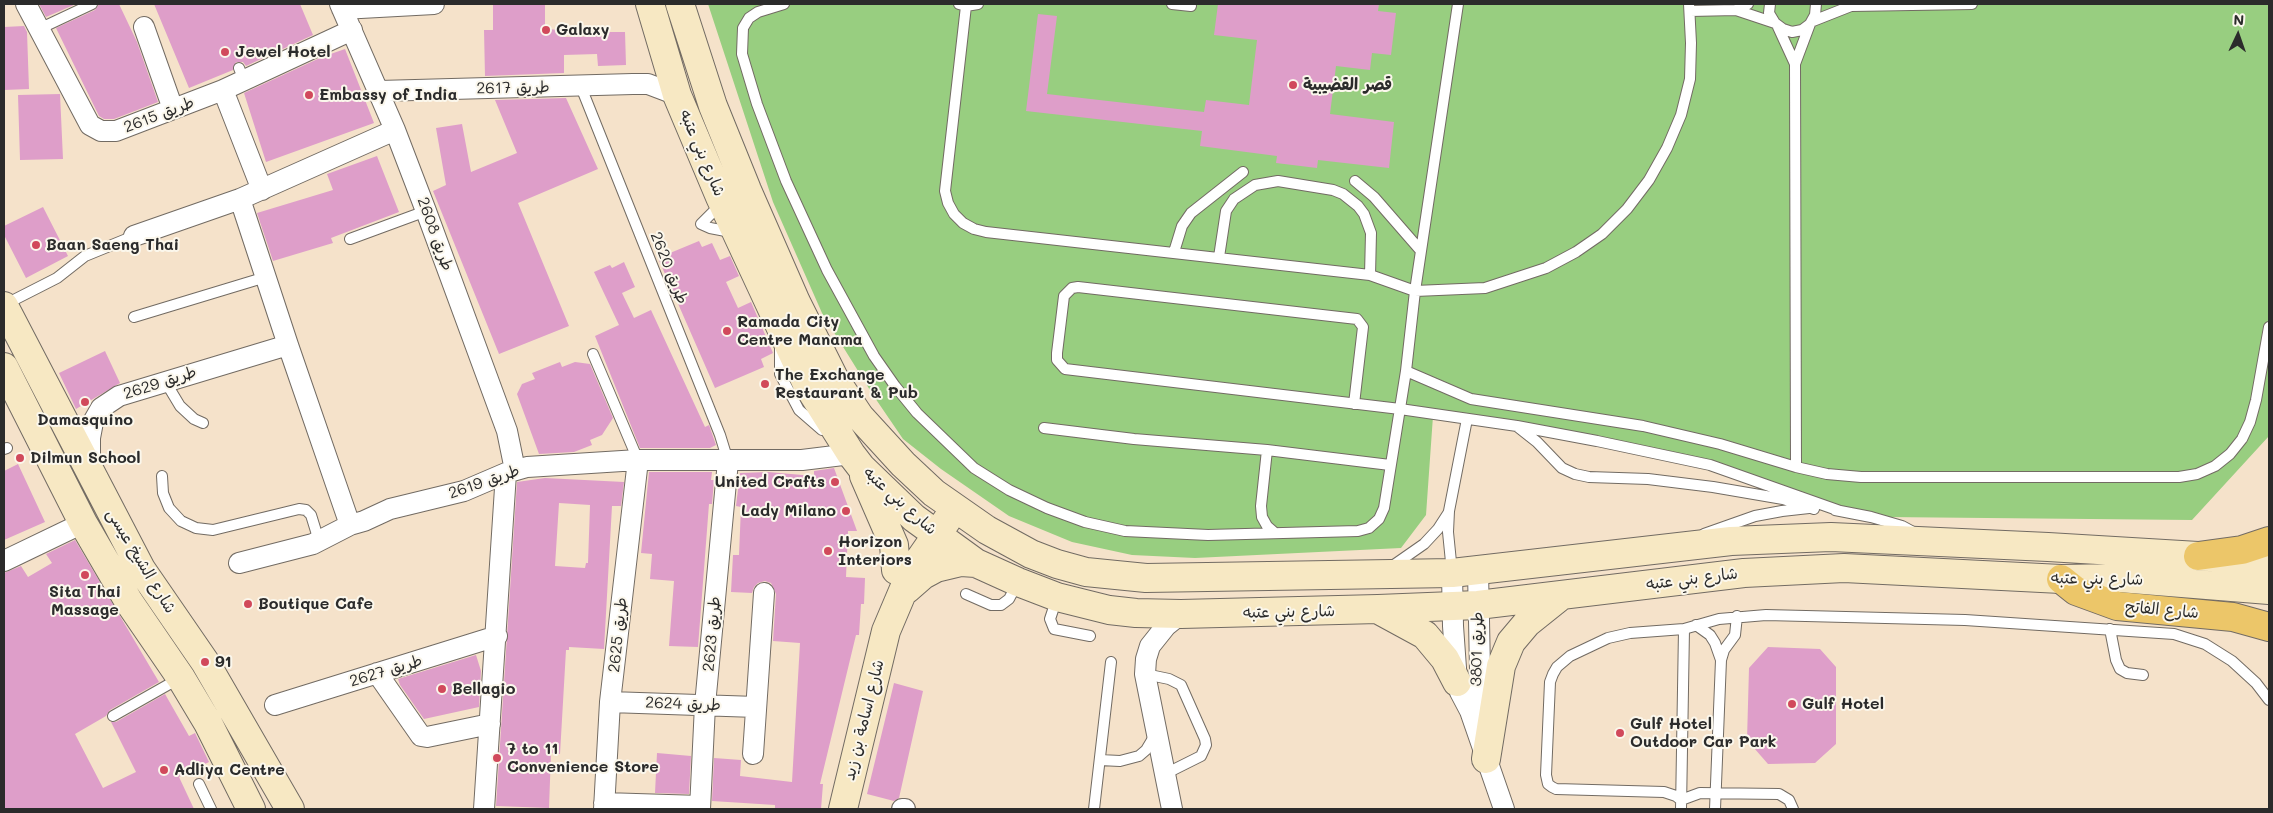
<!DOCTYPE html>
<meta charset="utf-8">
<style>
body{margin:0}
#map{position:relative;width:2273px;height:813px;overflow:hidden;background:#f5e2ca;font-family:Mali,sans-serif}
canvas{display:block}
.frame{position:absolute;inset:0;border:5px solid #2b2b2b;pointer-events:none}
.north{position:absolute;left:2213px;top:10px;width:50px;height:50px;-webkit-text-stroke:4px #fbf7ec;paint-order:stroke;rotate:3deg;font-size:14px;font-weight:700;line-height:20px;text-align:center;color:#2b2b2b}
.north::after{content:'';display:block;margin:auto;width:18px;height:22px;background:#2b2b2b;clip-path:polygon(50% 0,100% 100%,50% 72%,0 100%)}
</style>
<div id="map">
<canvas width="2273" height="813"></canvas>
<div class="frame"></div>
<div class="north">N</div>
</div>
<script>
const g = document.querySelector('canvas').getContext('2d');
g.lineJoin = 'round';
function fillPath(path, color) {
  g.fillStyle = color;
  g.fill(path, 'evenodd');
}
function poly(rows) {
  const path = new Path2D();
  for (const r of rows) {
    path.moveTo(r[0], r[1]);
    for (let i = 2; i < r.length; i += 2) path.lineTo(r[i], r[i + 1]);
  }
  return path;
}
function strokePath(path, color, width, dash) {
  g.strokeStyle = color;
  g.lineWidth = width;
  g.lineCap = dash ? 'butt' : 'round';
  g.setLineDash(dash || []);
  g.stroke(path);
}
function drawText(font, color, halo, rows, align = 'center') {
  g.font = font + ' Mali,"Playpen Sans Arabic",sans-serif';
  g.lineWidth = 4;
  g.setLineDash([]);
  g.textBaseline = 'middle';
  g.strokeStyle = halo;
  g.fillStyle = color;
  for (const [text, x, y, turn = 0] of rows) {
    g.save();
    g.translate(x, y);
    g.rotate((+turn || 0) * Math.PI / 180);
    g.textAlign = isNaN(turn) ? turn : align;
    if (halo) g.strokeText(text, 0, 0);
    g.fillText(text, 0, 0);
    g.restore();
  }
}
fillPath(poly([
 [708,4,2269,4,2269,436,2192,520,1885,517,1745,481,1623,445,1433,416,1426,515,1401,548,1195,558,1132,555,1072,542,1009,516,941,469,903,439,873,395,822,313,773,202]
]), '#98ce80');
fillPath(poly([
 [39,4,76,4,46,17],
 [99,4,119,4,137,42,158,102,114,119,104,119,99,116,56,28,95,10],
 [154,4,300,4,313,35,246,66,243,62,236,62,233,70,189,88],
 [493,4,545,4,545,29,564,30,564,37,607,36,607,32,625,32,626,65,598,66,597,54,564,55,564,73,485,76,484,30,493,30],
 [1218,4,1379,4,1378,11,1396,13,1391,55,1372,53,1370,70,1336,66,1330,114,1394,122,1389,168,1318,160,1317,168,1276,163,1277,156,1200,146,1202,131,1026,111,1038,14,1057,16,1047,94,1204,112,1206,100,1249,105,1257,40,1214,35],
 [24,26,27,32,29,89,4,90,4,27],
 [345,49,374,123,266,162,244,93,322,57],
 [60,94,63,159,20,160,18,95],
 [566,98,598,169,518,203,569,326,499,354,433,191,446,185,436,128,462,124,471,172,517,153,495,100],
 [377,156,399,212,331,238,333,243,273,261,257,213,333,190,327,174],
 [43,207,68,256,26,278,4,235,4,226],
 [699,241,702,247,712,243,720,260,730,256,739,276,726,282,738,308,751,302,773,353,761,359,764,367,715,388,658,258],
 [624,262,635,287,622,293,634,318,651,310,705,427,709,425,716,445,710,448,640,448,595,336,619,325,594,272,610,265,612,268],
 [105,351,120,383,76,409,59,373],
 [560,362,562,367,575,362,590,364,613,418,602,435,590,440,592,445,574,452,539,454,517,394,522,384,535,379,532,373],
 [18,464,45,522,4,540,4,471],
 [834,468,857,531,848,531,846,577,865,578,864,604,861,604,859,635,856,635,820,784,823,784,821,809,775,809,775,805,712,801,714,758,741,760,740,776,792,782,800,643,773,641,776,594,771,583,765,581,758,583,754,587,752,593,731,592,733,555,739,555,741,507,736,506,740,473,768,472,814,476,814,471],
 [649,472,712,472,711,480,714,480,712,504,709,504,698,647,669,646,674,581,650,579,652,554,641,553],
 [545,478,624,482,621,506,612,506,604,649,569,647,569,650,566,650,560,754,551,753,549,808,496,806,517,482],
 [559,503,590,505,588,563,586,563,585,568,555,566],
 [75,540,159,682,110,710,106,716,75,734,103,788,136,772,111,722,116,722,165,694,189,736,195,733,209,762,179,777,194,809,4,809,4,573,21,566,28,577,52,563,46,554],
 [1768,647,1820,649,1836,667,1836,744,1815,763,1768,764,1747,740,1749,668],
 [476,655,481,671,479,707,424,719,400,685,398,679],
 [894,683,923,691,899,798,894,801,867,794],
 [657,753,691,756,689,794,655,793]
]), '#de9ec9');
const lane = poly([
 [784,4,758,12,749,18,743,28,742,54,757,104,786,181,827,270,874,356,895,386,917,413,974,468,1009,490,1047,508,1085,522,1125,531,1208,535,1358,531,1369,528,1379,519,1384,508,1406,371,1415,291,1458,4],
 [959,4,966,6,978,4],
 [1172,4,1191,6],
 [1770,4,1769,13,1775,23,1783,29,1792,32,1802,30,1810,24,1815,15,1816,4],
 [966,6,945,191,948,203,954,214,963,223,974,229,986,232,1370,275,1415,291,1485,288,1546,268,1576,252,1602,234,1627,209,1649,180,1667,148,1681,115,1690,79,1691,43,1689,4],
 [1736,10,1748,4],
 [1690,11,1736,10,1775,23],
 [1813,21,1851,6,1972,4],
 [1778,27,1795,64],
 [39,29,92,4],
 [239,68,244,80],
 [581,87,720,435,728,461],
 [1355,181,1374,197,1421,251],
 [718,201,716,209,701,224,710,228,731,232],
 [350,239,426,211],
 [1174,252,1182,226,1191,213,1243,172],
 [1219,257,1226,211,1234,199,1255,185,1278,181,1333,190,1343,194,1358,206,1364,214,1371,233,1370,275],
 [4,305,57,278,85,256,134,236],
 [134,317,266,277],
 [780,349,780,374,799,410,822,430,829,430],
 [593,354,638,460],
 [1406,371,1471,399,1643,426,1720,444,1796,467,1827,474,1861,477,2179,477,2197,474,2215,466,2230,454,2242,439,2250,422,2256,400,2269,327],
 [165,381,180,406,194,419,203,423],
 [1354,404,1363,327,1357,319,1078,287,1072,288,1064,296,1057,353,1057,360,1065,369,1400,409,1517,426,1597,441,1710,465,1840,511],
 [1518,427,1537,442,1562,468,1575,474,1589,477,1648,479,1713,487,1783,499,1814,509],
 [1044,428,1134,439,1267,450,1390,465],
 [4,449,7,448],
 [1267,450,1261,506,1262,517,1267,526,1275,533],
 [1796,467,1795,64,1810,24],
 [162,476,163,493,169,508,181,521,196,528,213,530,299,509,306,510,311,515,319,541],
 [1835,510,1871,517,1902,526,1915,533],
 [1704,534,1755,516,1782,511,1809,508],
 [1391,567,1424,544,1438,529,1449,512],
 [1452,572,1448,532,1449,511,1467,419],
 [966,594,991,605,1001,605,1009,599,1018,582],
 [1057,598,1050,619,1054,629,1090,636],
 [1696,625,1710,635,1715,643,1721,660],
 [2110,629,2116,660,2120,669,2127,673,2143,675],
 [1145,674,1169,679,1181,685,1205,739,1206,745,1201,756,1165,774],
 [113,716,180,678],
 [1100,760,1120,761,1139,756,1146,750,1155,735],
 [199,784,211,809],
 [1094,809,1111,662],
 [1681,809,1684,629],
 [1715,809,1721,660,1724,650,1735,635,1737,616],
 [1793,809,1789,800,1779,794,1700,793,1681,800,1676,796,1664,792,1556,789,1552,787,1548,784,1546,775,1550,682,1553,674,1557,667,1570,656,1608,638,1630,633,1684,629,1719,619,1766,615,1965,620,2174,634,2205,644,2232,661,2256,683,2269,700]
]);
const street = poly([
 [26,4,90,125,101,131,116,131,223,90,352,30],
 [340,4,395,130,426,211,507,431,515,470],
 [342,9,434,4],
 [144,27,173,109],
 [223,90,262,190],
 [379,91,633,84,648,84,677,95],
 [240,199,288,345,350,525],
 [134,236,240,199,395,130],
 [90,467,90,438,93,422,101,408,119,396,288,345],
 [4,561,83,523],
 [239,563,313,544,350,525,364,521,390,509,464,491,506,473,527,467,638,460,802,460,851,454],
 [1452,573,1453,626,1457,682,1460,692,1470,711,1504,809],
 [377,673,421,736,427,737,490,724],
 [610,702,756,707],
 [275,705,497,636],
 [1470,711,1478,688,1480,670,1478,571],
 [753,754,764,593],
 [604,803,700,806],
 [484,809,506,473],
 [604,809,610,702,638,460],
 [700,809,705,705,728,461],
 [902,809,905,809],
 [1172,809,1145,674,1146,659,1150,646,1166,626,1181,614]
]);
const secondary = poly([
 [650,4,677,95,720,197,807,384,851,454,861,467,914,518,976,563,1018,582,1057,597,1109,610,1136,613,1181,614,1378,609,1478,605,1744,573,1844,568,2061,579,2120,578,2269,590],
 [680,4,713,106,747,190,796,302,834,378,860,417,903,464,934,493,987,530,1031,554,1057,564,1086,572,1146,578,1452,573,1731,541,1831,537,2048,547,2198,556,2269,562],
 [4,306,141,569,205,662,290,809],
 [4,367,83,523,129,602,181,678,208,723,251,809],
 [864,476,894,545,896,570],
 [907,589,923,575,936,568,961,562,976,563],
 [1379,610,1425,635,1445,659,1457,682],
 [1486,759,1501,666,1511,642,1527,623,1562,595],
 [843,809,886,631,911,572,947,520]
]);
const primary = poly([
 [2198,556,2242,550,2269,541],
 [2061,579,2076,591,2117,606,2233,617,2269,627]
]);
strokePath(lane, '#726b63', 12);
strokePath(street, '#726b63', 22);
strokePath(secondary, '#726b63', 30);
strokePath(primary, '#726b63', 30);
strokePath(lane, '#fff', 10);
strokePath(street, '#fff', 20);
strokePath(secondary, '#f7e8c3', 28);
strokePath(primary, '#ecc669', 28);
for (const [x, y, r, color] of [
 [546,30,5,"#d1495b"],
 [225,52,5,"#d1495b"],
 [1293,85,5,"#d1495b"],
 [309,95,5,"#d1495b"],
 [36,245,5,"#d1495b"],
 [727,331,5,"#d1495b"],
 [765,384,5,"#d1495b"],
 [85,402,5,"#d1495b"],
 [20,458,5,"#d1495b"],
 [835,482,5,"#d1495b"],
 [846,511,5,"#d1495b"],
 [828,551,5,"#d1495b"],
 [85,575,5,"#d1495b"],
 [248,604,5,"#d1495b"],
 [205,662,5,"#d1495b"],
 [442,689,5,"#d1495b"],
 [1792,704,5,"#d1495b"],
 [1620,733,5,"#d1495b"],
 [497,758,5,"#d1495b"],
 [164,770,5,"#d1495b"]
]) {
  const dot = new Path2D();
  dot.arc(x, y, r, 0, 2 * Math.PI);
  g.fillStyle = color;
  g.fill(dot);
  strokePath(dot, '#fbf7ec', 2);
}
drawText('bold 16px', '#2b2b2b', '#fbf7ec', [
 ["Galaxy",556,30],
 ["Jewel Hotel",235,52],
 ["قصر القضيبية",1303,85],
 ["Embassy of India",319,95],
 ["Baan Saeng Thai",46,245],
 ["Ramada City",737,322],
 ["Centre Manama",737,340],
 ["The Exchange",775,375],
 ["Restaurant & Pub",775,393],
 ["Damasquino",85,420,"center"],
 ["Dilmun School",30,458],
 ["United Crafts",825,482,"right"],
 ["Lady Milano",836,511,"right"],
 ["Horizon",838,542],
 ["Interiors",838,560],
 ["Sita Thai",85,592,"center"],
 ["Massage",85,610,"center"],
 ["Boutique Cafe",258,604],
 ["91",215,662],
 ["Bellagio",452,689],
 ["Gulf Hotel",1802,704],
 ["Gulf Hotel",1630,724],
 ["Outdoor Car Park",1630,742],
 ["7 to 11",507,749],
 ["Convenience Store",507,767],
 ["Adliya Centre",174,770]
], 'left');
drawText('16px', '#2b2b2b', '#fbf7ec', [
 ["طريق 2617",513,88,-1],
 ["طريق 2615",159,115,-21],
 ["شارع بني عتبه",702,153,67],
 ["طريق 2608",435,234,70],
 ["طريق 2620",669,268,68],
 ["طريق 2629",160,383,-18],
 ["طريق 2619",484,482,-19],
 ["شارع بني عتبه",900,501,42],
 ["شارع الشيخ عيسى",141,561,59],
 ["شارع بني عتبه",1692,579,-7],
 ["شارع بني عتبه",2097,579,1],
 ["شارع الفاتح",2162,610,5],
 ["شارع بني عتبه",1289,612,-1],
 ["طريق 2623",712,634,-85],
 ["طريق 2625",618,635,-84],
 ["طريق 3801",1477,649,-89],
 ["طريق 2627",386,671,-17],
 ["طريق 2624",683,704,2],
 ["شارع اسامة بن زيد",864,720,-76]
]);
</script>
